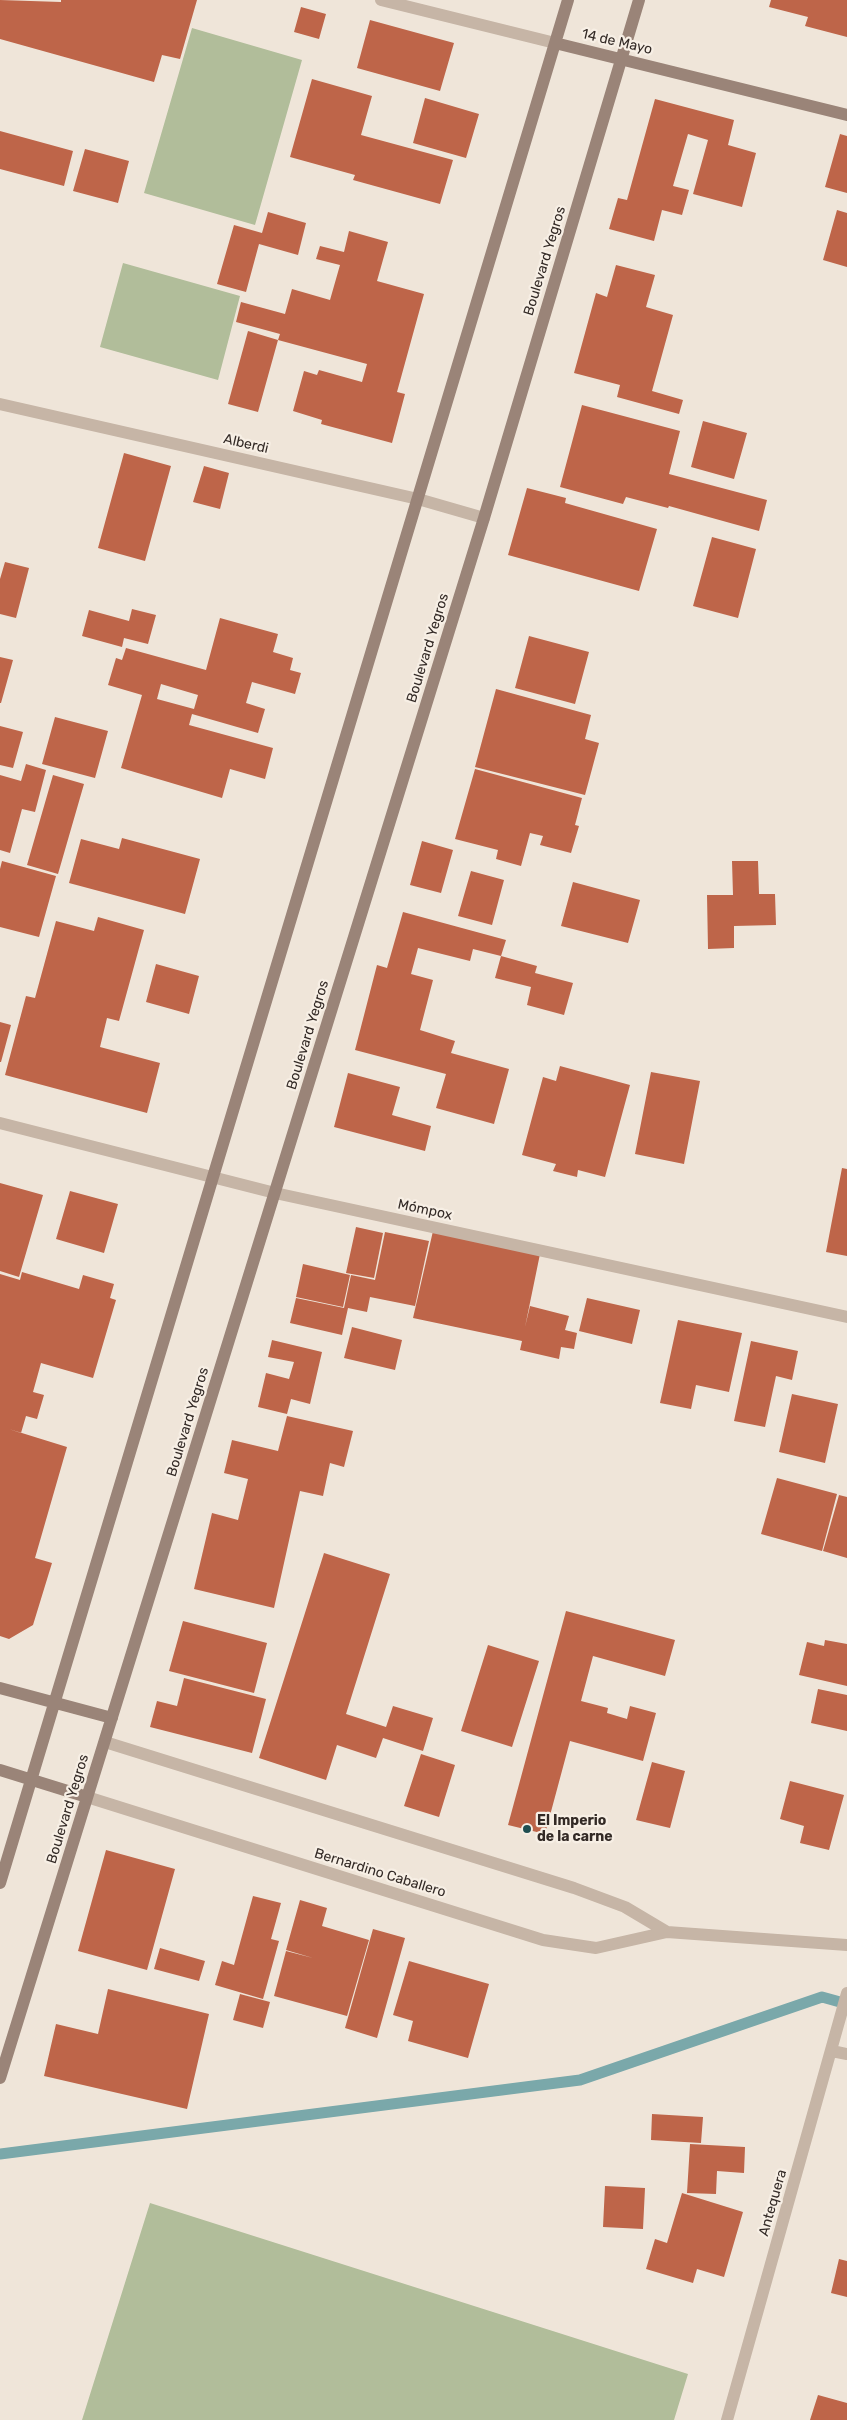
<!DOCTYPE html>
<meta charset="utf-8">
<style>
body{margin:0}
canvas{display:block;background:#efe5d9}
</style>
<canvas width="847" height="2420"></canvas>
<script>
const g = document.querySelector('canvas').getContext('2d');
g.lineJoin = 'round';
function fillPath(path, color) {
  g.fillStyle = color;
  g.fill(path, 'evenodd');
}
function poly(rows) {
  const path = new Path2D();
  for (const r of rows) {
    path.moveTo(r[0], r[1]);
    for (let i = 2; i < r.length; i += 2) path.lineTo(r[i], r[i + 1]);
  }
  return path;
}
function strokePath(path, color, width, dash) {
  g.strokeStyle = color;
  g.lineWidth = width;
  g.lineCap = dash ? 'butt' : 'round';
  g.setLineDash(dash || []);
  g.stroke(path);
}
function drawText(font, color, halo, rows, align = 'center') {
  g.font = font + ' Rubik,sans-serif';
  g.lineWidth = 4.5;
  g.setLineDash([]);
  g.textBaseline = 'middle';
  g.strokeStyle = halo;
  g.fillStyle = color;
  for (const [text, x, y, turn = 0] of rows) {
    g.save();
    g.translate(x, y);
    g.rotate((+turn || 0) * Math.PI / 180);
    g.textAlign = isNaN(turn) ? turn : align;
    if (halo) g.strokeText(text, 0, 0);
    g.fillText(text, 0, 0);
    g.restore();
  }
}
fillPath(poly([
 [192,28,302,60,255,225,144,193],
 [123,263,240,296,218,380,100,347],
 [150,2203,688,2374,674,2420,82,2420]
]), '#b1bd9a');
strokePath(poly([
 [0,2154,580,2080,822,1997,847,2004]
]), '#7aa8aa', 11);
fillPath(poly([
 [0,0,61,2,61,0,197,0,180,59,162,55,154,82,0,39],
 [771,0,847,0,847,37,805,26,808,17,769,7],
 [301,7,326,14,319,39,294,32],
 [370,20,454,43,440,91,357,68],
 [312,79,372,96,361,135,453,160,440,204,353,180,355,175,290,157],
 [425,98,479,114,466,158,413,143],
 [655,99,734,120,728,145,756,153,742,207,693,194,708,140,688,134,673,186,689,190,682,215,662,210,654,241,609,229,618,198,627,200],
 [0,131,73,151,64,186,0,169],
 [840,134,847,136,847,193,825,187],
 [85,149,129,161,118,203,73,191],
 [837,210,847,213,847,267,823,260],
 [268,212,306,223,298,255,259,244,246,292,217,284,234,225,262,233],
 [349,231,388,242,377,281,424,294,397,392,405,394,392,443,321,424,322,420,293,411,304,371,317,375,319,370,362,382,367,364,278,340,280,334,236,322,241,302,285,314,292,289,330,300,340,265,316,259,320,246,344,252],
 [616,265,655,275,646,307,673,315,652,391,683,400,679,414,617,397,620,385,574,373,596,293,607,297],
 [248,331,278,340,258,412,228,404],
 [582,405,680,431,669,474,767,500,759,531,669,506,668,508,626,497,623,504,560,487],
 [703,421,747,433,734,479,691,467],
 [124,453,171,466,145,561,98,548],
 [204,466,229,473,220,509,193,502],
 [527,488,566,498,565,503,657,529,639,591,508,555],
 [712,537,756,549,738,618,693,606],
 [5,562,29,568,16,618,0,614,0,579],
 [132,609,156,615,148,644,124,638,122,647,82,636,89,610,129,621],
 [220,618,278,634,273,652,293,658,290,670,301,673,295,694,252,682,246,703,265,709,258,733,192,714,189,725,273,748,265,779,230,769,222,798,121,768,142,695,108,685,116,658,122,660,126,648,206,670],
 [161,684,198,695,194,709,157,699],
 [529,636,589,652,575,704,515,688],
 [0,657,13,660,1,703,0,703],
 [496,689,591,715,585,739,599,743,585,795,475,767],
 [55,717,108,731,95,778,42,764],
 [0,726,23,732,13,768,0,765],
 [26,764,46,770,35,812,22,809,10,853,0,850,0,775,21,781],
 [475,769,582,798,575,825,579,826,571,853,540,845,543,836,530,833,521,866,496,859,498,850,455,839],
 [53,775,84,784,58,874,27,865],
 [122,838,200,859,185,914,69,883,81,839,119,849],
 [422,841,453,850,441,893,410,885],
 [2,861,56,876,39,937,0,927,0,869],
 [732,861,758,861,759,894,775,894,776,925,734,926,734,948,708,949,707,895,733,895],
 [471,871,504,880,492,925,458,916],
 [573,882,640,900,628,943,561,926],
 [403,912,506,940,501,956,473,949,470,961,418,948,411,974,433,980,420,1030,455,1041,451,1053,509,1069,494,1124,436,1108,446,1074,355,1050,377,965,387,968],
 [98,917,144,930,119,1021,107,1018,100,1047,160,1063,147,1113,5,1075,26,996,35,998,56,921,94,931],
 [501,956,537,966,535,973,573,983,564,1015,527,1005,531,987,495,978],
 [156,964,199,976,189,1014,146,1002],
 [0,1022,11,1025,1,1062,0,1062],
 [560,1066,630,1085,605,1177,578,1170,577,1177,553,1171,556,1164,522,1155,543,1077,556,1081],
 [651,1072,700,1081,684,1164,635,1154],
 [348,1073,400,1087,392,1115,431,1126,425,1151,334,1127],
 [842,1168,847,1169,847,1256,826,1252],
 [0,1183,43,1195,19,1277,0,1271],
 [70,1191,118,1204,104,1253,56,1239],
 [356,1227,383,1233,374,1278,346,1273],
 [433,1231,540,1254,525,1327,530,1306,569,1316,565,1330,577,1333,574,1349,561,1347,559,1359,520,1350,522,1341,413,1318],
 [385,1232,429,1241,415,1306,370,1297,367,1312,348,1308,342,1335,290,1323,296,1298,344,1308,351,1275,375,1280],
 [303,1264,350,1275,343,1307,296,1297],
 [22,1272,79,1289,83,1275,114,1284,110,1298,116,1300,93,1378,41,1363,33,1392,44,1395,37,1419,26,1416,21,1433,9,1429,67,1447,35,1558,52,1563,33,1625,9,1639,0,1636,0,1274,20,1280],
 [587,1298,640,1310,632,1344,579,1331],
 [678,1320,742,1333,729,1392,696,1385,691,1409,660,1403],
 [352,1327,402,1340,395,1370,344,1358],
 [272,1340,322,1352,310,1404,291,1399,287,1414,258,1407,266,1373,289,1379,294,1362,268,1357],
 [751,1341,798,1351,792,1380,776,1376,765,1427,734,1421],
 [792,1394,838,1404,825,1463,779,1452],
 [287,1416,353,1431,344,1467,330,1463,323,1496,300,1491,274,1608,194,1589,212,1513,238,1520,248,1479,224,1473,232,1440,278,1451],
 [777,1478,837,1494,822,1551,761,1534],
 [839,1495,847,1497,847,1558,823,1551],
 [324,1553,390,1574,346,1714,386,1727,393,1706,433,1718,423,1751,383,1738,376,1758,337,1745,326,1780,259,1758],
 [566,1611,675,1640,665,1676,593,1656,581,1701,608,1708,607,1713,627,1719,630,1706,656,1713,643,1761,570,1741,545,1834,508,1825],
 [183,1621,267,1643,254,1693,169,1671],
 [825,1640,847,1644,847,1686,799,1675,807,1642,824,1646],
 [488,1645,539,1661,512,1747,461,1731],
 [184,1678,266,1699,252,1753,150,1727,157,1701,177,1706],
 [818,1689,847,1695,847,1731,811,1723],
 [421,1754,455,1765,439,1817,404,1806],
 [652,1762,685,1771,670,1828,636,1820],
 [790,1781,844,1795,829,1850,800,1843,804,1826,780,1819],
 [106,1850,175,1869,147,1970,78,1951],
 [253,1896,281,1903,271,1939,279,1941,263,1999,215,1985,222,1961,234,1965],
 [300,1900,327,1908,322,1926,369,1940,347,2016,274,1996,286,1951,313,1958,286,1950],
 [373,1929,405,1938,377,2038,345,2028],
 [160,1948,205,1961,199,1981,154,1969],
 [409,1961,489,1984,468,2058,408,2041,413,2021,393,2015],
 [108,1989,209,2014,187,2109,44,2076,56,2024,98,2034],
 [240,1994,270,2002,263,2028,233,2020],
 [652,2114,703,2117,701,2143,651,2140],
 [690,2144,745,2147,744,2173,717,2171,716,2194,687,2193],
 [605,2186,645,2188,643,2229,603,2227],
 [682,2193,743,2212,724,2277,697,2269,693,2283,646,2269,655,2239,667,2243],
 [839,2259,847,2261,847,2297,831,2293],
 [818,2395,847,2403,847,2420,810,2420]
]), '#be6549');
strokePath(poly([
 [381,0,555,43],
 [0,404,418,499,484,518],
 [0,1123,275,1193,847,1317],
 [105,1742,574,1888,625,1907,667,1932],
 [87,1797,543,1940,596,1948,667,1932,847,1945],
 [832,2051,847,2054],
 [727,2420,847,1993]
]), '#c6b5a6', 12);
strokePath(poly([
 [555,43,847,115],
 [0,1688,112,1718],
 [0,1770,87,1797],
 [0,1883,568,0],
 [0,2078,484,518,639,0]
]), '#9a8478', 12);
for (const [x, y, r, color] of [
 [527,1829,5,"#1f4e51"]
]) {
  const dot = new Path2D();
  dot.arc(x, y, r, 0, 2 * Math.PI);
  g.fillStyle = color;
  g.fill(dot);
  strokePath(dot, '#f7efe5', 2);
}
drawText('14px', '#332a26', '#f7efe5', [
 ["14 de Mayo",617,42,13],
 ["Boulevard Yegros",545,261,-73],
 ["Alberdi",246,444,13],
 ["Boulevard Yegros",428,648,-73],
 ["Boulevard Yegros",308,1035,-73],
 ["Mómpox",425,1210,12],
 ["Boulevard Yegros",188,1422,-73],
 ["Boulevard Yegros",68,1809,-73],
 ["Bernardino Caballero",380,1873,17],
 ["Antequera",773,2203,-74]
]);
drawText('bold 14px', '#332a26', '#f7efe5', [
 ["El Imperio",537,1821],
 ["de la carne",537,1837]
], 'left');
</script>
